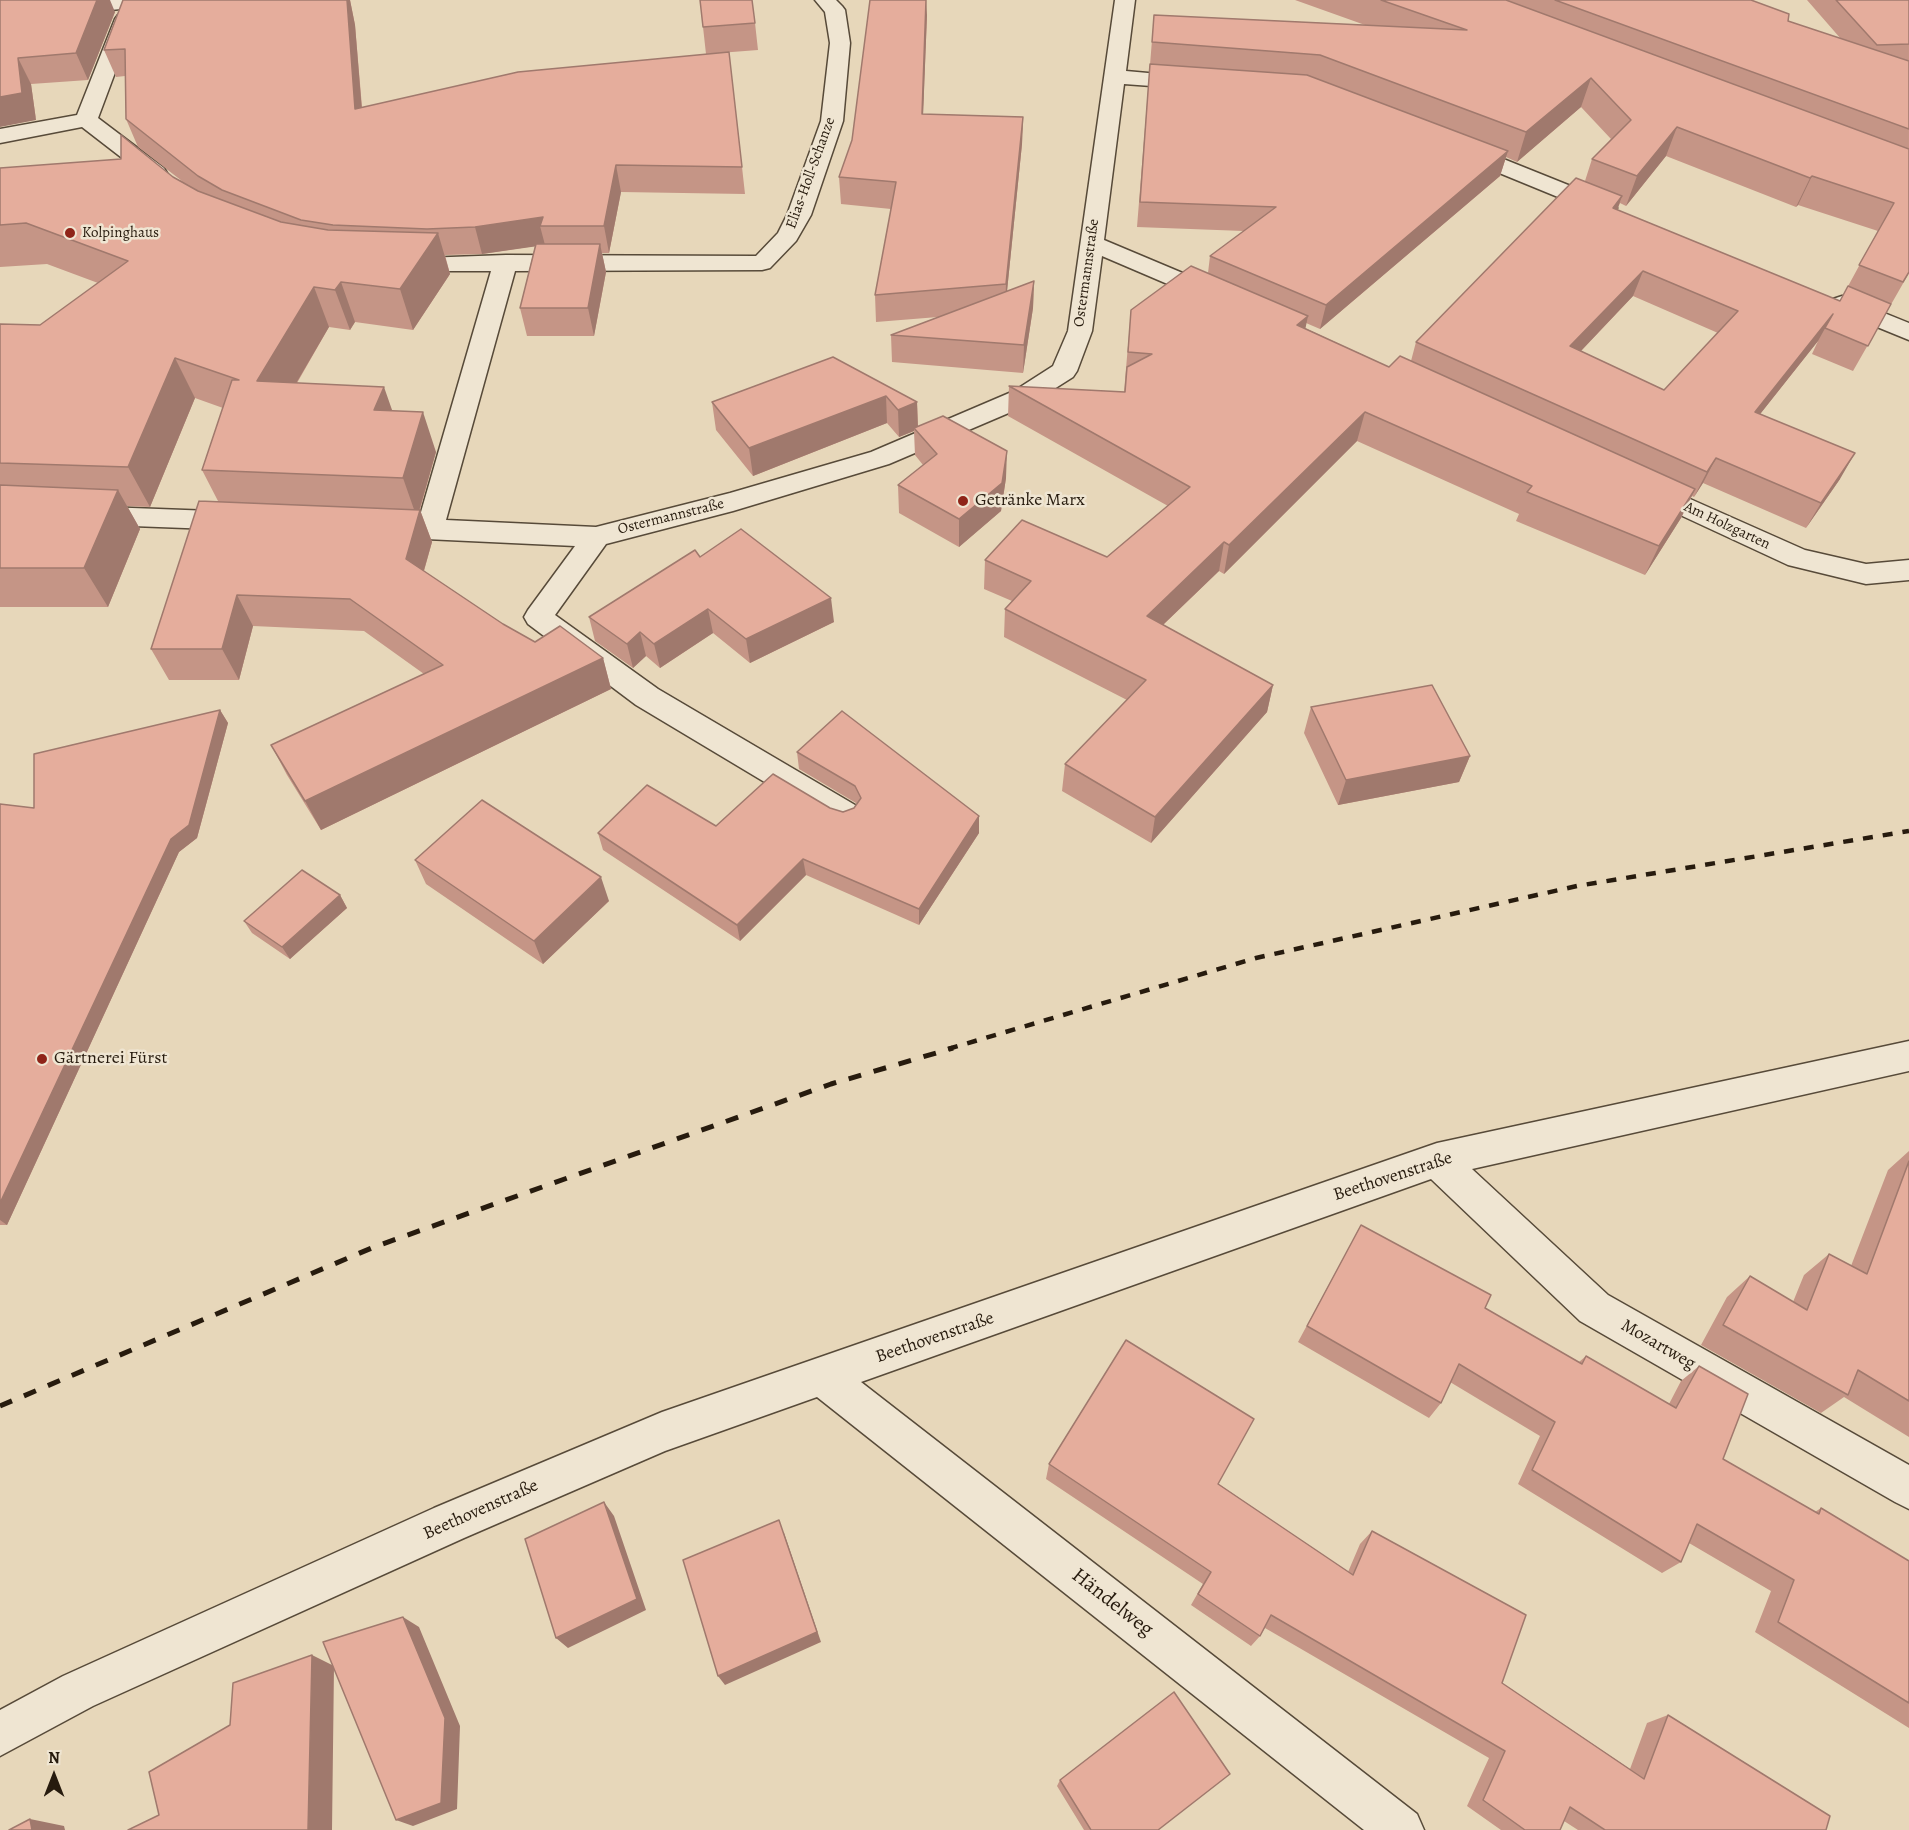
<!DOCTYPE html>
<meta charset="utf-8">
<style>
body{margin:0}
#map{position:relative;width:1909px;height:1830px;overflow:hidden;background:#e7d7ba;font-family:Alegreya,serif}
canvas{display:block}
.north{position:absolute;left:24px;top:1746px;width:60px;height:60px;-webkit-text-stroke:4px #efe5d2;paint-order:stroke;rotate:0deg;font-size:16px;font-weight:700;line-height:24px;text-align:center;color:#271b0e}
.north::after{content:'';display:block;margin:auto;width:21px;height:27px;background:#271b0e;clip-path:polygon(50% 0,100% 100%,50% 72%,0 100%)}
</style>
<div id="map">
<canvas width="1909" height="1830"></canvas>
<div class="north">N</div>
</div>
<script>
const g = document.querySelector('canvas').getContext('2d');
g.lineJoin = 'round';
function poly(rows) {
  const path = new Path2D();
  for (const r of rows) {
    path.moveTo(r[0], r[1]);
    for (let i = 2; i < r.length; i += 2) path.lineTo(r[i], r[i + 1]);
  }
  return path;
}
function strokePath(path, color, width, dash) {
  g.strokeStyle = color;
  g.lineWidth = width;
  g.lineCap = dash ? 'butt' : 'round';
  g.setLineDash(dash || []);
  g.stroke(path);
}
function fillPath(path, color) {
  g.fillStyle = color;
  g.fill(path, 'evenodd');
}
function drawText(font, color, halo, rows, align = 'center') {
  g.font = font + ' Alegreya,serif';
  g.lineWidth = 5;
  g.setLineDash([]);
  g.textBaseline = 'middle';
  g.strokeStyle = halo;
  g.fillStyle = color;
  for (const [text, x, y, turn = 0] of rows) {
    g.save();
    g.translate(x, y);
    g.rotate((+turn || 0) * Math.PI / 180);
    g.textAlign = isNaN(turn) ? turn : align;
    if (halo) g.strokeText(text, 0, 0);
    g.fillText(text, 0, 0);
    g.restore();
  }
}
const minor = poly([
 [90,0,140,0,141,2,138,6,131,8,0,21,0,9,90,0],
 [815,0,836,0,842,6,845,10,850,43,843,121,811,215,796,241,770,268,762,270,515,271,446,520,596,527,730,493,871,452,1014,391,1053,366,1068,331,1115,0,1135,0,1126,71,1192,77,1200,78,1203,83,1200,88,1192,89,1124,84,1104,240,1223,290,1226,295,1223,300,1214,302,1205,300,1102,256,1092,331,1077,371,1073,377,1032,403,889,464,733,511,606,544,555,615,658,689,855,805,860,814,855,823,844,827,833,823,636,705,528,624,524,617,528,610,575,546,383,537,373,534,369,527,373,520,383,517,419,519,491,271,403,271,395,269,391,264,395,259,506,255,756,256,778,233,787,215,821,121,830,43,825,12,815,0],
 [125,13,132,15,135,19,98,118,164,168,167,173,164,178,156,180,148,178,82,127,0,143,0,129,77,115,115,19,118,15,125,13],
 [1461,142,1613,203,1617,208,1613,213,1605,215,1597,213,1453,154,1450,149,1453,144,1461,142],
 [1842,296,1909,323,1909,340,1833,309,1830,304,1833,299,1842,296],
 [1645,479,1805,550,1866,564,1909,560,1909,580,1866,584,1788,565,1635,494,1631,488,1635,482,1645,479],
 [0,503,238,512,248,514,252,521,248,528,238,530,0,521,0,503],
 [1909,1041,1909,1071,1472,1169,1608,1295,1909,1465,1909,1509,1895,1502,1580,1321,1431,1179,861,1382,1417,1814,1424,1830,1364,1830,817,1397,665,1451,464,1538,93,1706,0,1756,0,1710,63,1676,434,1508,662,1412,1437,1143,1909,1041]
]);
strokePath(minor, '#574a39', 3);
fillPath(minor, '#efe5d2');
strokePath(poly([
 [948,1049,1256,958,1577,886,1909,831]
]), '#271b0e', 4.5, [10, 10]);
strokePath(poly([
 [0,1406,374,1247,831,1084,953,1048]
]), '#271b0e', 5, [13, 13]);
fillPath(poly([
 [0,0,115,12,88,80,31,84,36,120],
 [123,0,350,0,355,25,362,107,742,167,745,194,621,192,609,253,602,253,606,272,594,336,527,336,520,308,535,246,482,254,445,255,450,274,413,330,355,322,350,330,329,327,297,383,392,411,436,452,420,510,432,542,424,571,503,624,535,642,603,658,611,689,321,830,287,775,271,745,424,674,364,631,253,626,239,680,169,680,151,649,218,501,202,470,223,408,195,398,150,507,127,506,140,529,108,607,0,607,0,324,40,325,98,283,47,264,0,267,0,168,173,177,182,181,138,147,126,119,125,76,116,77,104,50],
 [1295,0,1751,0,1788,21,1841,39,1807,0,1909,0,1909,273,1853,371,1812,354,1818,341,1760,414,1840,479,1806,528,1703,483,1694,497,1692,496,1681,518,1645,575,1516,521,1519,514,1357,441,1224,574,1219,571,1163,625,1273,685,1267,712,1151,843,1062,791,1065,764,1127,700,1004,637,1005,609,1012,601,984,589,985,560,1107,557,1168,506,1008,416,1009,386,1124,392,1131,310,1208,273,1210,256,1244,231,1137,227,1154,15,1365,25],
 [1581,107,1611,139,1592,159,1585,181,1416,342,1411,361,1389,367,1305,328,1306,323,1320,329,1500,176,1506,157,1517,162],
 [1666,156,1796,207,1798,205,1878,231,1840,301,1617,210,1620,203,1626,206],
 [1633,296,1718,333,1664,390,1581,351],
 [927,15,923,114,1023,117,1022,144,1007,291,1034,281,1033,308,1023,373,892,362,891,335,938,317,876,322,875,295,891,209,841,204,839,177],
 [755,23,758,50,706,54,703,27],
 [833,357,917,402,918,426,1006,478,1001,511,959,547,899,513,898,485,923,465,915,455,914,431,899,437,887,423,753,476,716,430,712,402],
 [700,557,834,622,750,663,713,633,660,668,646,656,633,668,595,641,589,617],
 [1311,707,1470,756,1459,782,1338,805,1304,733],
 [220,710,228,723,197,838,179,852,7,1225,0,1225,0,804,34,808],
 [797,752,979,816,979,833,919,925,806,875,740,941,603,850,598,833,716,826,830,808,843,812,854,808,857,804,856,803,799,769],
 [415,860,609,901,543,964,426,884],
 [340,895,347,908,290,959,252,933,244,921],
 [1909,1151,1909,1437,1844,1397,1821,1413,1701,1345,1727,1297,1750,1276,1793,1302,1804,1275,1829,1254,1851,1266,1888,1170],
 [1361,1225,1485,1308,1579,1362,1586,1356,1669,1404,1681,1381,1699,1366,1723,1459,1815,1512,1821,1508,1909,1561,1909,1728,1755,1632,1771,1591,1689,1543,1681,1562,1662,1573,1518,1484,1540,1436,1450,1382,1441,1403,1429,1418,1298,1342],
 [1049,1464,1219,1484,1348,1572,1360,1544,1372,1531,1502,1683,1630,1769,1647,1723,1668,1715,1826,1830,1578,1830,1564,1821,1560,1830,1501,1830,1467,1806,1489,1758,1265,1628,1260,1636,1251,1646,1191,1605,1203,1584,1046,1479],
 [1060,1780,1158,1830,1084,1830,1057,1786]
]), '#c59586');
fillPath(poly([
 [97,0,110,0,115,12,88,80,76,53],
 [347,0,350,0,355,25,364,136,355,109],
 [926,0,927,15,922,142,922,114],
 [18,58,31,84,36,120,0,127,0,97],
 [1591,78,1581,107,1517,162,1526,132],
 [1023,117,1022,144,1005,311,1006,284],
 [1677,127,1666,156,1626,206,1637,176],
 [1508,151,1500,176,1320,329,1326,305],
 [616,165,621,192,609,253,604,226],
 [1812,176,1798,205,1796,207,1810,178],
 [1622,196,1613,222,1613,208],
 [543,217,540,226,545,245,482,254,475,227],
 [438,233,450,274,413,330,400,289],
 [600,244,606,272,594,336,588,308],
 [1643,271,1633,296,1561,372,1570,346],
 [1034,281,1033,308,1023,373,1024,345],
 [341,282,355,322,350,330,335,290],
 [314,287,329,327,274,421,257,381],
 [1833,314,1818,341,1742,437,1755,412],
 [1308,316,1302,345,1297,325],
 [175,358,195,398,150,507,128,467],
 [384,387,398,427,374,410],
 [886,396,887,423,753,476,749,448],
 [917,402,918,430,914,428,914,431,899,437,898,410],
 [423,412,436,452,417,518,403,478],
 [1365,412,1357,441,1224,574,1229,545],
 [1007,451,1006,478,1001,511,959,547,959,519],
 [1855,453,1840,479,1806,528,1821,503],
 [1716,458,1703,483,1694,497,1707,472],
 [1695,489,1681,518,1645,575,1659,546],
 [118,490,140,529,108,607,84,568],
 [420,510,432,542,418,591,406,559],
 [1224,542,1219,571,1143,644,1147,616],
 [237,595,253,626,239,680,222,649],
 [831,598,834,622,750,663,746,639],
 [708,609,713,633,660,668,654,644],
 [640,632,646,656,633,668,627,644],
 [603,658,611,689,321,830,305,801],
 [1273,685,1267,712,1151,843,1155,817],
 [220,710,228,723,197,838,179,852,7,1225,0,1220,0,1203],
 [1470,756,1459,782,1338,805,1346,780],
 [979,816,979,833,919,925,919,909],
 [803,859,806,875,740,941,737,925],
 [601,877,609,901,543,964,534,941],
 [340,895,347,908,290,959,282,947],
 [604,1502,614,1516,646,1610,568,1648,556,1638],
 [784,1533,821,1642,725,1685,718,1676],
 [403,1617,419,1627,460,1726,457,1809,413,1826,396,1820],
 [312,1655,334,1666,332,1830,308,1830],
 [30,1819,64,1826,65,1830,32,1830]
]), '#a0796d');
const building = poly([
 [0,0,97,0,76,53,18,58,22,93,0,97,0,0],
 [123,0,347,0,355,109,518,72,729,52,742,167,616,165,604,226,540,226,543,217,475,227,427,229,333,225,301,220,222,190,198,176,126,119,125,49,104,50,123,0],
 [700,0,752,0,755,23,703,27,700,0],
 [870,0,926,0,922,114,1023,117,1006,284,875,295,896,182,839,177,852,140,870,0],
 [1381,0,1506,0,1909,149,1909,272,1903,282,1859,265,1894,203,1812,176,1810,178,1677,127,1637,176,1592,159,1631,120,1591,78,1526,132,1320,55,1152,42,1154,15,1467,30,1381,0],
 [1555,0,1751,0,1789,14,1788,21,1909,61,1909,129,1555,0],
 [1836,0,1909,0,1909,44,1877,45,1836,0],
 [1150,64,1307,75,1508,151,1326,305,1210,256,1276,207,1140,202,1150,64],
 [121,135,173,177,198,191,281,222,328,230,438,233,400,289,341,282,335,290,314,287,257,381,384,387,374,410,423,412,403,478,202,470,232,380,239,380,175,358,128,467,0,463,0,324,40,325,128,261,26,223,0,225,0,168,121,159,121,135],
 [1576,178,1622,196,1613,208,1840,301,1848,286,1891,304,1868,346,1825,328,1833,314,1755,412,1855,453,1821,503,1716,458,1707,472,1416,342,1576,178],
 [1643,271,1738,311,1664,390,1570,346,1643,271],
 [536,244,600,244,588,308,520,308,536,244],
 [1191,266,1308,316,1297,325,1389,367,1400,356,1695,489,1659,546,1527,492,1532,486,1365,412,1229,545,1224,542,1147,616,1273,685,1155,817,1065,764,1146,680,1005,609,1031,581,985,560,1022,520,1107,557,1190,487,1009,386,1125,392,1127,367,1152,354,1128,352,1131,310,1191,266],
 [1034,281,1024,345,891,335,1034,281],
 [833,357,917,402,898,410,886,396,749,448,712,402,833,357],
 [943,416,1007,451,1002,483,959,519,898,485,937,454,914,428,943,416],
 [0,485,118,490,84,568,0,568,0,485],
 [199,501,420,510,406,559,503,624,535,642,560,626,603,658,305,801,271,745,443,665,350,599,237,595,222,649,151,649,199,501],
 [741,529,831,598,746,639,708,609,654,644,640,632,627,644,589,617,695,550,700,557,741,529],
 [1432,685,1470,756,1346,780,1311,707,1432,685],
 [220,710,189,825,171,839,0,1203,0,804,34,808,34,754,220,710],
 [842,711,979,816,919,909,803,859,737,925,598,833,647,785,716,826,773,774,830,808,843,812,854,808,861,798,855,786,797,752,842,711],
 [482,800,601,877,534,941,415,860,482,800],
 [302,870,340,895,282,947,244,921,302,870],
 [1909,1161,1909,1401,1858,1370,1848,1395,1723,1325,1750,1276,1807,1310,1829,1254,1867,1274,1909,1161],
 [1361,1225,1491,1295,1485,1308,1582,1364,1586,1356,1676,1408,1699,1366,1748,1394,1723,1459,1819,1514,1821,1508,1909,1561,1909,1703,1778,1622,1794,1580,1697,1524,1681,1562,1532,1470,1555,1422,1459,1364,1441,1403,1307,1326,1361,1225],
 [1126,1340,1254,1419,1218,1484,1353,1575,1372,1531,1526,1615,1502,1683,1644,1779,1668,1715,1830,1816,1826,1830,1605,1830,1570,1807,1560,1830,1525,1830,1483,1800,1505,1751,1271,1615,1260,1636,1198,1594,1211,1572,1049,1464,1126,1340],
 [604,1502,637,1599,556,1638,525,1539,604,1502],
 [779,1520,817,1632,718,1676,683,1560,779,1520],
 [403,1617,445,1718,441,1803,396,1820,323,1642,403,1617],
 [312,1655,308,1830,128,1830,159,1815,149,1772,230,1725,233,1683,312,1655],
 [1174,1692,1230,1774,1158,1830,1091,1830,1060,1780,1174,1692],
 [30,1819,32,1830,9,1830,30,1819]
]);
fillPath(building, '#e5ad9c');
strokePath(building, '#a0796d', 1.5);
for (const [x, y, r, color] of [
 [70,233,6,"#8f2418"],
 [963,501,6,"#8f2418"],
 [42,1059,6,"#8f2418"]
]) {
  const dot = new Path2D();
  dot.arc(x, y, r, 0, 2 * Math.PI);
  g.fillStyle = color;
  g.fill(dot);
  strokePath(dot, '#efe5d2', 2);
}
drawText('15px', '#271b0e', '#efe5d2', [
 ["Elias-Holl-Schanze",811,173,-70],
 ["Ostermannstraße",1087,273,-82],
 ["Ostermannstraße",671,517,-14],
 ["Am Holzgarten",1727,526,25]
]);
drawText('15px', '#271b0e', '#efe5d2', [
 ["Kolpinghaus",82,233]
], 'left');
drawText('18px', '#271b0e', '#efe5d2', [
 ["Getränke Marx",975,501],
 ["Gärtnerei Fürst",54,1059]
], 'left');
drawText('18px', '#271b0e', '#efe5d2', [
 ["Beethovenstraße",1393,1177,-18],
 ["Beethovenstraße",935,1338,-19],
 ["Mozartweg",1658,1345,30],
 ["Beethovenstraße",481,1510,-24]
]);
drawText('21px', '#271b0e', '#efe5d2', [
 ["Händelweg",1112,1603,38]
]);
</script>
